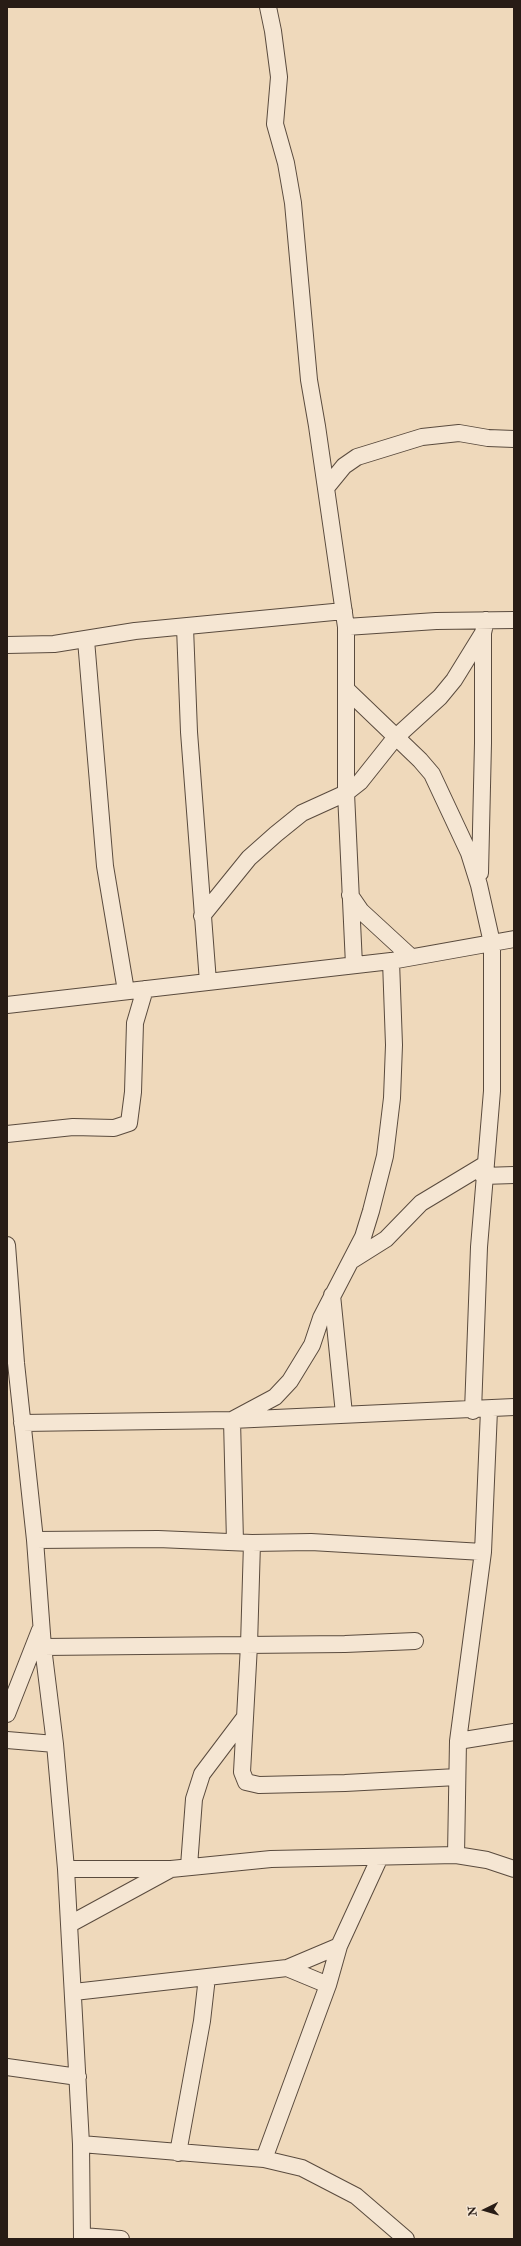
<!DOCTYPE html>
<style>
body{margin:0}
#map{position:relative;width:521px;height:2246px;overflow:hidden;background:#efd9bb;font-family:"IM FELL Double Pica",serif}
canvas{display:block}
.frame{position:absolute;inset:0;border:8px solid #281c15;pointer-events:none}
.north{position:absolute;left:465px;top:2190px;width:40px;height:40px;-webkit-text-stroke:3px #f5e6d3;paint-order:stroke;rotate:265deg;font-size:11px;font-weight:700;line-height:16px;text-align:center;color:#281c15}
.north::after{content:'';display:block;margin:auto;width:14px;height:18px;background:#281c15;clip-path:polygon(50% 0,100% 100%,50% 72%,0 100%)}
</style>
<div id="map">
<canvas width="521" height="2246"></canvas>
<div class="frame"></div>
<div class="north">N</div>
</div>
<script>
const g = document.querySelector('canvas').getContext('2d');
g.lineJoin = 'round';
function poly(rows) {
  const path = new Path2D();
  for (const r of rows) {
    path.moveTo(r[0], r[1]);
    for (let i = 2; i < r.length; i += 2) path.lineTo(r[i], r[i + 1]);
  }
  return path;
}
function strokePath(path, color, width, dash) {
  g.strokeStyle = color;
  g.lineWidth = width;
  g.lineCap = dash ? 'butt' : 'round';
  g.setLineDash(dash || []);
  g.stroke(path);
}
const street = poly([
 [268,7,273,31,279,77,275,124,286,163,293,203,309,380,317,426,346,627,346,793,354,965],
 [326,488,344,466,357,457,422,437,459,433,488,438,514,439],
 [185,627,189,732,208,982],
 [346,627,436,621,514,620],
 [86,640,105,866,126,991],
 [7,645,54,644,135,631,344,611],
 [346,689,420,760,432,774,469,853,479,885,492,943,492,1091,479,1247,473,1411],
 [480,873,483,743,483,633],
 [350,895,361,911,411,957],
 [202,916,249,858,276,834,302,813,346,793,360,782,395,738,440,697,454,680,483,633,486,620],
 [7,1005,391,961,514,939],
 [7,1134,73,1127,114,1128,129,1123,133,1092,135,1023,145,989],
 [483,1176,514,1175],
 [7,1245,16,1363,35,1540,43,1647,55,1744,66,1869,81,2144,82,2239],
 [351,1261,386,1239,421,1203,484,1165],
 [332,1295,344,1414],
 [22,1423,232,1420,514,1407],
 [35,1540,158,1539,252,1543,311,1542,483,1552],
 [235,1542,232,1420,275,1397,290,1381,312,1345,321,1318,363,1237,371,1211,385,1156,392,1098,394,1045,391,961],
 [252,1543,249,1645,242,1772,246,1782,259,1785,345,1783,457,1777],
 [43,1647,345,1644,415,1641],
 [7,1714,40,1630],
 [7,1740,55,1744],
 [458,1741,483,1552,489,1410],
 [456,1855,458,1741,514,1732],
 [189,1866,194,1799,202,1774,245,1717],
 [66,1869,171,1869,271,1859,456,1855,487,1860,514,1869],
 [70,1924,171,1869],
 [287,1968,328,1985],
 [74,1992,287,1968,339,1946],
 [7,2067,78,2077],
 [81,2144,264,2159,302,2168,356,2196,406,2239],
 [178,2153,202,2021,207,1977],
 [264,2159,328,1985,339,1946,380,1857],
 [82,2236,121,2239]
]);
strokePath(street, '#5a4b3e', 18);
strokePath(street, '#f5e6d3', 16);
</script>
